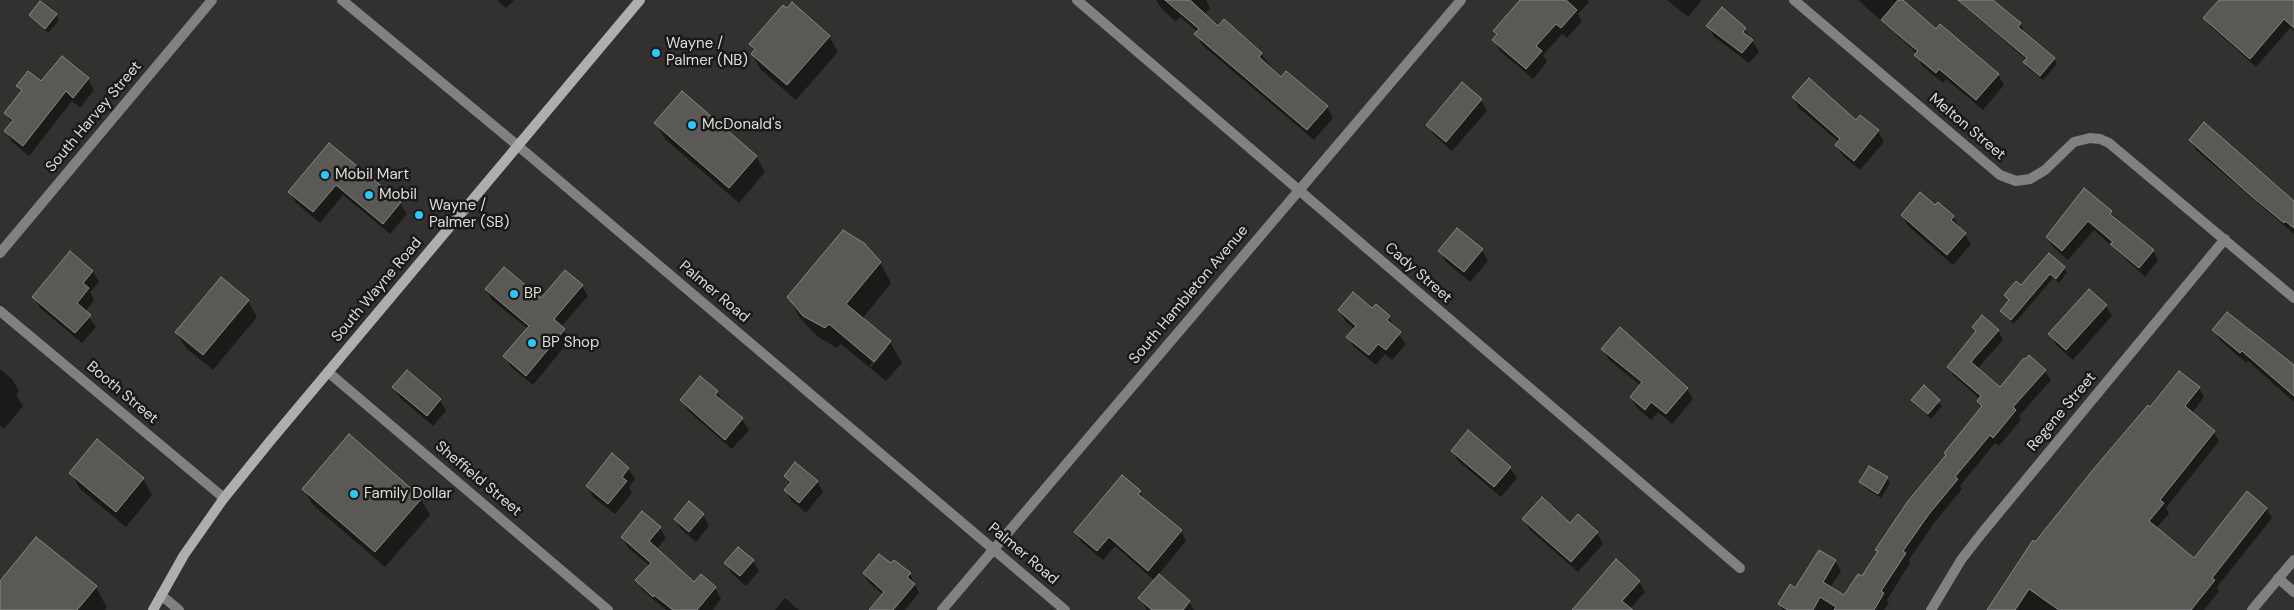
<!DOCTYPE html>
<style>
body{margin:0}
canvas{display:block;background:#33312f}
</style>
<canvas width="2294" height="610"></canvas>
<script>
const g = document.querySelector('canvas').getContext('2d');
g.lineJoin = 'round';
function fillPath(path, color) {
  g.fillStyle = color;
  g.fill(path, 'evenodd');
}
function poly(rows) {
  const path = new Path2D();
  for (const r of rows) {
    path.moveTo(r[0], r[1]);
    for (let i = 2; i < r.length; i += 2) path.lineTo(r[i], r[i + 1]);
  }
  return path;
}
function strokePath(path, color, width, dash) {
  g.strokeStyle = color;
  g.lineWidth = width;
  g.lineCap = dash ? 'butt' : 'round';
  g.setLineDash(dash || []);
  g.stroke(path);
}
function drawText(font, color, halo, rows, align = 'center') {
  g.font = font + ' "DM Sans",sans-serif';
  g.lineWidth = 5;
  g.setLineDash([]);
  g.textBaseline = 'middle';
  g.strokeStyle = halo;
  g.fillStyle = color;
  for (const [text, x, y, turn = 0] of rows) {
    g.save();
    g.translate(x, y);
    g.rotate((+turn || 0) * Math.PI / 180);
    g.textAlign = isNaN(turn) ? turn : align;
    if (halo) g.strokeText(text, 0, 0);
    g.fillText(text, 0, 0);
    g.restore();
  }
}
fillPath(poly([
 [497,0,514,0,506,8],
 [1156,0,1206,0,1210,8,1204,15,1218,27,1224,21,1261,54,1281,79,1327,107,1333,118,1314,140,1202,45,1196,34,1198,32,1180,17,1176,22,1161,8],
 [1527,0,1587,0,1589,2,1578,14,1582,21,1567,38,1562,34,1543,55,1547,62,1533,79,1500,51,1494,40,1497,36,1494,31],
 [1667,0,1701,0,1701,1,1688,17],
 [1858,0,1901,0,1936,30,1998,75,2004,85,1983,110,1946,79,1943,83,1922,66,1917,54],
 [1887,23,1923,54,1922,56,1887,27],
 [1957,0,1992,0,2020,24,2023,29,2021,32,2054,59,2057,64,2043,80,2027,67,2025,62,2027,60],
 [2220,0,2294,0,2294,31,2290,28,2256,67,2211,27,2205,18],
 [1722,9,1745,29,1759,52,1749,63,1714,37,1708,26],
 [30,15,56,15,59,20,48,33],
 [829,36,838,52,796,100,761,70,752,54,754,51,751,44],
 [62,58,88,79,94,90,80,108,72,101,29,156,12,142,6,132,12,124,6,113,22,93,18,86,41,83],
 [1463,84,1481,100,1487,111,1452,151,1434,135,1428,125],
 [1793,97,1878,131,1884,142,1860,170,1843,156,1836,145,1839,142,1799,108],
 [656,124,756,156,765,172,739,203,665,139],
 [2190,140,2270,182,2294,201,2294,234,2196,150],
 [329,144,400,203,407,214,390,234,343,195,320,223,296,203,290,192],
 [2085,189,2153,251,2158,260,2145,277,2094,230,2068,260,2053,247,2047,237],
 [1935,207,1953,217,1971,244,1953,265,1908,226,1902,215],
 [1482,250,1488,261,1470,282,1446,262,1440,251],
 [2049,255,2067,272,2059,283,2053,278,2014,324,2001,311,2009,301,2005,295,2021,287],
 [880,262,891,283,862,319,890,342,902,363,886,381,841,344,837,348,817,336,800,318,788,297],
 [885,347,888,347,871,367,869,366],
 [93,271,99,282,90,292,94,300,85,312,96,327,82,343,40,308,34,297],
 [582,286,588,296,561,327,570,340,533,385,511,367,505,356,528,329,492,300,486,290,541,300],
 [248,301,257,317,213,370,186,348,176,332],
 [2106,306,2112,316,2073,360,2056,345,2050,334],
 [1339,310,1372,310,1389,316,1394,328,1406,344,1392,360,1385,354,1376,365,1354,347,1348,337,1354,329,1345,321],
 [1973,327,1998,330,2003,340,1977,369,2000,388,2045,371,2051,380,2019,416,2021,420,1999,446,1995,443,1960,486,1962,489,1934,523,1909,560,1910,563,1887,600,1889,603,1884,610,1783,610,1779,604,1796,590,1819,552,1835,561,1841,571,1830,588,1845,597,1862,578,1878,553,1877,550,1982,408,1978,401,1980,399,1954,376,1948,367,1976,333],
 [2214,330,2260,342,2262,340,2294,367,2294,402,2248,361,2246,363,2220,340],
 [1603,349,1687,389,1693,399,1672,424,1658,412,1651,420,1637,408,1631,397,1641,386,1609,360],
 [0,369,13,380,19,391,16,394,23,406,4,429,0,426],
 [700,378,717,392,723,403,742,419,749,430,732,449,688,411,682,400],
 [394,387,440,400,446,411,433,426,400,398],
 [1924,387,1942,406,1931,419,1913,400],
 [2199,388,2204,397,2192,413,2214,432,2219,441,2166,508,2169,514,2156,528,2194,560,2266,508,2272,518,2217,587,2219,591,2204,610,1990,610,2035,543,2151,409],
 [1452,451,1510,468,1517,478,1501,497,1458,461],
 [628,468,635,479,629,487,632,493,615,514,593,497,587,486],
 [71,473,143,479,152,495,126,527,80,489],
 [786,476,817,481,823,492,806,513,792,501,785,490,790,484],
 [1887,478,1890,483,1881,498,1864,487,1861,482],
 [304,489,421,499,430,515,385,567,313,505],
 [1140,492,1145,501,1181,531,1186,541,1158,575,1189,602,1194,610,1147,610,1140,598,1155,581,1115,546,1103,560,1081,542,1076,532],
 [703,515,709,526,696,542,681,529,675,519],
 [1524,519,1570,525,1597,533,1603,544,1578,572,1530,530],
 [660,528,666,538,656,550,694,584,715,588,721,599,713,609,714,610,666,610,643,591,637,581,650,566,628,548,622,537],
 [753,561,759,571,746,586,732,574,726,563],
 [891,565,910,574,919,593,905,610,870,610,884,595,869,583,864,574],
 [1639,581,1645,592,1629,610,1576,610],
 [0,583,96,587,107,608,105,610,0,610],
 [785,598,799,610,775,610]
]), '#0007');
const building = poly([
 [1165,0,1190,0,1218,26,1224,19,1262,53,1259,57,1281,77,1286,71,1328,106,1307,130,1194,34,1199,29,1165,0],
 [1520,0,1566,0,1577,10,1561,28,1556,24,1536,46,1542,51,1526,69,1492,40,1497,34,1493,31,1520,0],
 [1898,0,1903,0,1936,29,1940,24,1999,74,1976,100,1939,69,1936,73,1914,55,1918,51,1881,20,1898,0],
 [1958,0,1993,0,2021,23,2018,27,2055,58,2040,76,2023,62,2027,58,1958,0],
 [2219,0,2294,0,2294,28,2284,19,2250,59,2203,18,2219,0],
 [40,1,57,14,45,29,29,15,40,1],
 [792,2,830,36,787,85,751,54,755,49,749,44,783,5,787,8,792,2],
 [1722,7,1746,28,1743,32,1753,40,1742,53,1706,26,1722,7],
 [62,56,89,78,73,98,66,91,23,146,4,131,13,120,4,113,22,90,16,86,28,71,41,81,62,56],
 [1809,78,1856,120,1860,115,1879,130,1854,161,1835,145,1840,139,1792,97,1809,78],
 [1462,82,1482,99,1446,142,1426,125,1462,82],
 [682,91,757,156,729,188,654,123,682,91],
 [2204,122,2294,201,2294,228,2285,221,2284,223,2249,194,2189,140,2204,122],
 [329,143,401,202,383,224,336,185,313,212,288,192,329,143],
 [2084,188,2112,211,2110,214,2154,250,2139,268,2110,244,2113,242,2088,221,2062,251,2046,237,2084,188],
 [1920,192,1935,205,1938,202,1954,216,1951,220,1966,233,1947,255,1901,215,1920,192],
 [1457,228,1483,249,1464,272,1438,251,1457,228],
 [843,230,864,243,881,262,846,304,891,341,874,362,829,324,825,328,803,316,787,297,843,230],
 [70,251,93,271,83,283,89,288,77,303,91,315,75,333,32,297,70,251],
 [2049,253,2065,267,2056,279,2050,274,2011,320,2000,311,2009,300,2004,295,2016,281,2021,285,2049,253],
 [504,267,541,298,565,270,583,285,554,319,565,329,526,376,503,356,529,326,485,289,504,267],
 [221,277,249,300,203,355,175,332,221,277],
 [2089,289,2107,305,2066,350,2048,334,2089,289],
 [1353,292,1372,308,1376,304,1390,316,1387,320,1401,332,1386,350,1378,344,1369,355,1346,337,1356,326,1338,310,1353,292],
 [2227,312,2294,365,2294,396,2242,351,2240,353,2212,330,2227,312],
 [1982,315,1999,330,1971,362,2000,387,2024,358,2026,359,2029,355,2046,370,2013,407,2016,410,1993,438,1990,435,1955,477,1958,479,1929,514,1903,551,1906,553,1881,591,1884,593,1874,610,1834,610,1836,607,1820,597,1813,610,1788,610,1778,604,1790,584,1795,588,1819,550,1836,560,1823,582,1844,595,1858,574,1862,576,1878,551,1875,550,1908,501,1946,455,1944,453,1982,406,1977,401,1981,396,1947,367,1976,331,1972,327,1982,315],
 [1620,327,1688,388,1666,414,1651,402,1645,410,1630,397,1642,382,1601,349,1620,327],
 [407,370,441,399,427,416,392,387,407,370],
 [2179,371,2200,387,2185,406,2215,431,2160,500,2164,503,2149,521,2194,558,2247,491,2267,508,2212,578,2215,580,2191,610,2059,610,2029,589,2015,610,1987,610,2033,540,2035,542,2092,471,2148,405,2150,407,2179,371],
 [700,376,718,391,715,395,743,418,725,440,680,400,700,376],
 [1924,385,1940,400,1928,414,1911,400,1924,385],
 [1468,430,1511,467,1494,487,1451,451,1468,430],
 [349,434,422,498,375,552,302,489,349,434],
 [97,439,144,478,116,512,69,473,97,439],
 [612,453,629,468,622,477,627,481,608,504,586,486,612,453],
 [795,462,818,481,799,503,784,490,791,482,784,476,795,462],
 [1869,466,1888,477,1878,494,1859,482,1869,466],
 [1122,475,1141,491,1138,494,1182,530,1148,571,1109,537,1097,551,1074,532,1122,475],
 [1542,497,1570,523,1578,514,1598,532,1571,562,1522,519,1542,497],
 [689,501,704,514,689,532,674,519,689,501],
 [642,511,661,527,649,541,694,582,701,574,716,587,697,610,673,610,654,595,653,597,635,580,651,563,621,537,642,511],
 [36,537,97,586,77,610,0,610,0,581,36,537],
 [738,547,754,560,740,576,724,563,738,547],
 [879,554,891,563,894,560,911,573,907,577,915,584,893,610,869,610,884,592,863,573,879,554],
 [1616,559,1640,581,1622,601,1633,610,1572,610,1616,559],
 [1159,574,1190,601,1183,610,1152,610,1138,598,1159,574]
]);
fillPath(building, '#5a5956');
strokePath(building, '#898785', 1);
strokePath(poly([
 [1077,0,1740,568],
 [1794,0,2000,175,2016,181,2030,179,2045,170,2074,142,2090,138,2100,139,2109,143,2294,298],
 [0,253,212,0],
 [0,311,224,498],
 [328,372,608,610],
 [2278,578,2294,592],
 [161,595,179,610],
 [942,610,1461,0],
 [1931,610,1961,560,1982,533,2225,239],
 [2252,610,2294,560]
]), '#828180', 10);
strokePath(poly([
 [342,0,517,145,1065,610]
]), '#828180', 10);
strokePath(poly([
 [153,610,184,555,224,498,271,440,640,0]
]), '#afaeac', 10);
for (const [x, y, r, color] of [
 [656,53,5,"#29c8ff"],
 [692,125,5,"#29c8ff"],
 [325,175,5,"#29c8ff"],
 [369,195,5,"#29c8ff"],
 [419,215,5,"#29c8ff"],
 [514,294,5,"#29c8ff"],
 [532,343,5,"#29c8ff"],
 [354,494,5,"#29c8ff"]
]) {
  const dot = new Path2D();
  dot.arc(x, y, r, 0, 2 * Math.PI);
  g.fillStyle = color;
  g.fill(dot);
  strokePath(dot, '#1a1918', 2);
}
drawText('15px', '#dedddc', '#1a1918', [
 ["Wayne /",666,44],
 ["Palmer (NB)",666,61],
 ["McDonald's",702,125],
 ["Mobil Mart",335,175],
 ["Mobil",379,195],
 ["Wayne /",429,206],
 ["Palmer (SB)",429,223],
 ["BP",524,294],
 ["BP Shop",542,343],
 ["Family Dollar",364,494]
], 'left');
drawText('15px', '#dedddc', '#1a1918', [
 ["South Harvey Street",94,117,-50],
 ["Melton Street",1967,127,40],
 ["Cady Street",1418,273,41],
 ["South Wayne Road",377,290,-50],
 ["Palmer Road",714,292,40],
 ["South Hambleton Avenue",1189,295,-50],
 ["Booth Street",122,393,40],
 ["Regene Street",2062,412,-50],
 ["Sheffield Street",478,479,40],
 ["Palmer Road",1023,554,40]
]);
</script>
